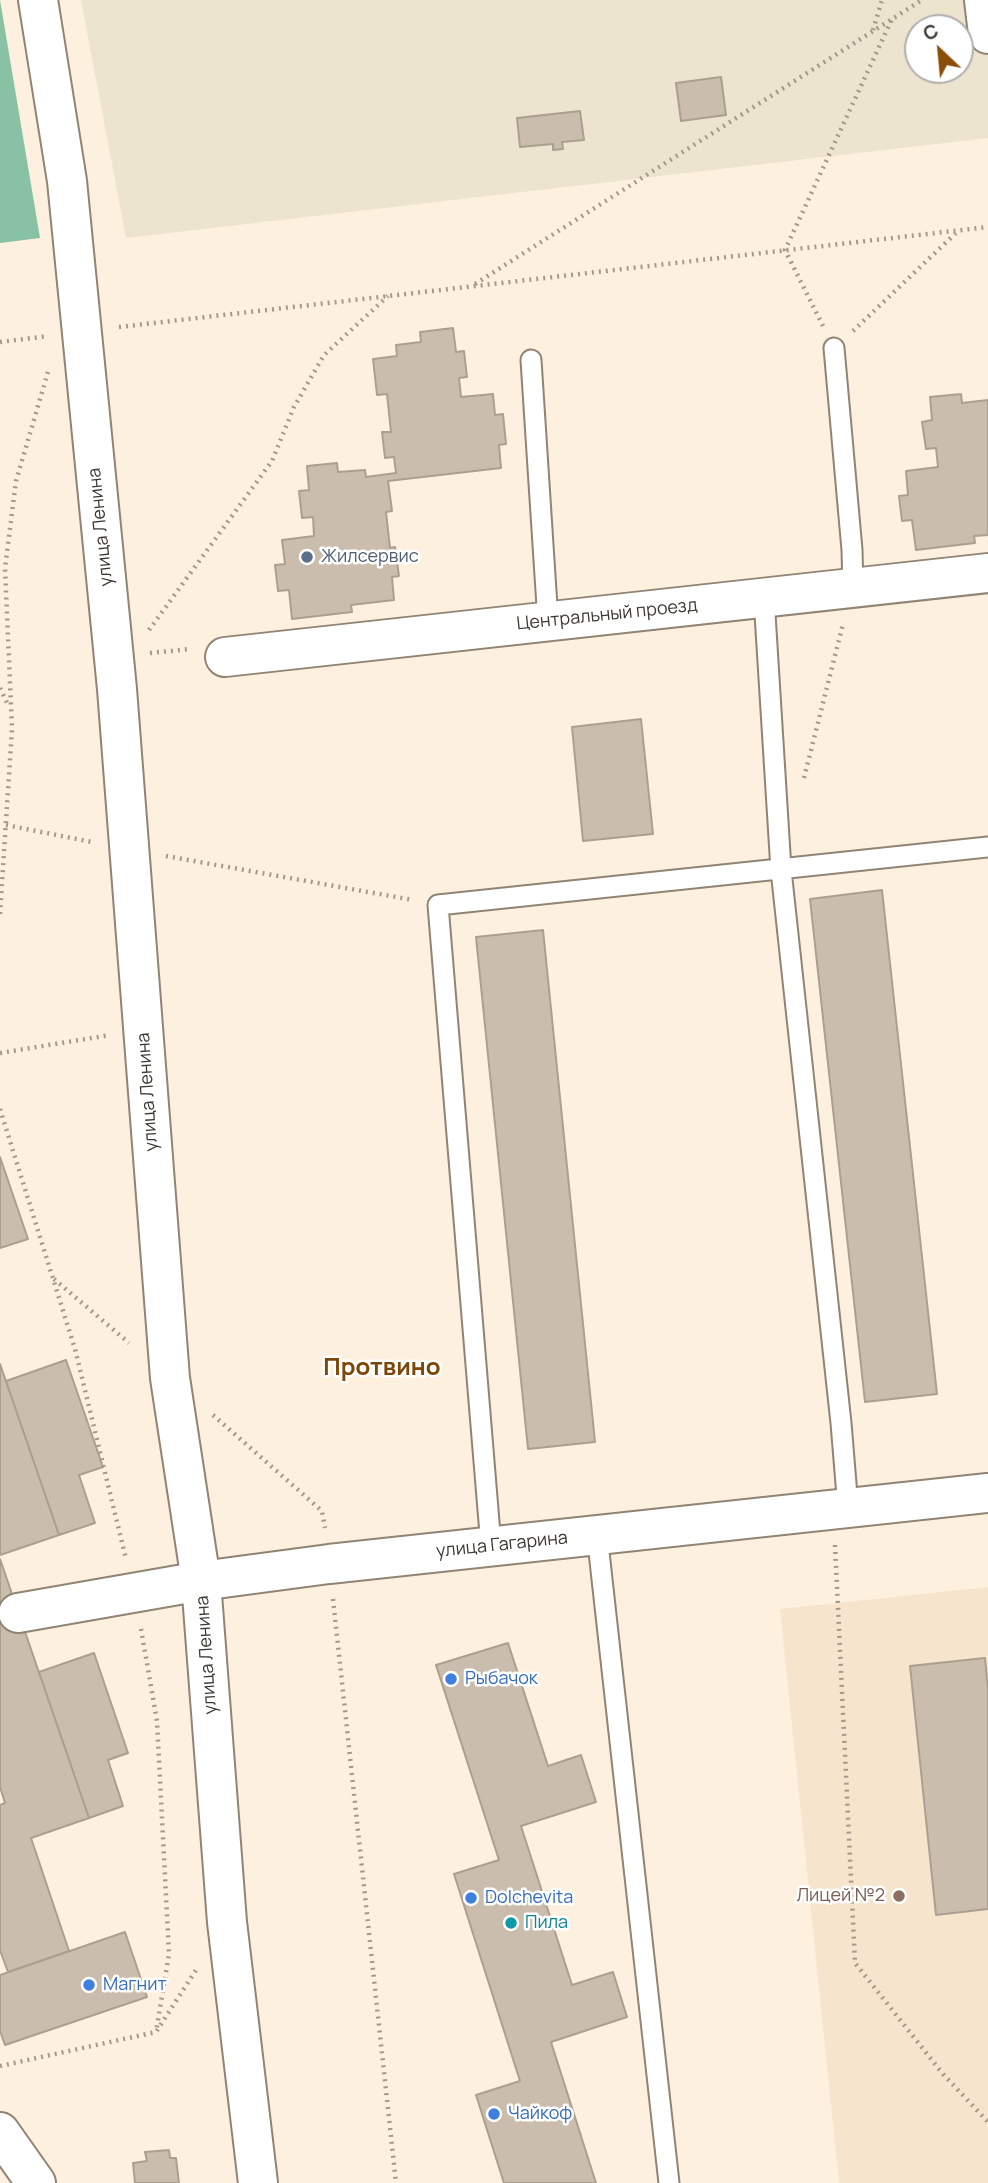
<!DOCTYPE html>
<meta charset="utf-8">
<style>
body{margin:0}
#map{position:relative;width:988px;height:2183px;overflow:hidden;background:#fef0df;font-family:Manrope,sans-serif}
canvas{display:block}
.north{position:absolute;left:904px;top:14px;width:70px;height:70px;box-sizing:border-box;background:#fff;border:2px solid #b1afad;border-radius:50%;rotate:334deg;font-size:19px;font-weight:700;line-height:28px;text-align:center;color:#3d3831}
.north::after{content:'';display:block;margin:auto;width:24px;height:32px;background:#894e07;clip-path:polygon(50% 0,100% 100%,50% 72%,0 100%)}
</style>
<div id="map">
<canvas width="988" height="2183"></canvas>
<div class="north">С</div>
</div>
<script>
const g = document.querySelector('canvas').getContext('2d');
g.lineJoin = 'round';
function fillPath(path, color) {
  g.fillStyle = color;
  g.fill(path, 'evenodd');
}
function poly(rows) {
  const path = new Path2D();
  for (const r of rows) {
    path.moveTo(r[0], r[1]);
    for (let i = 2; i < r.length; i += 2) path.lineTo(r[i], r[i + 1]);
  }
  return path;
}
function strokePath(path, color, width, dash) {
  g.strokeStyle = color;
  g.lineWidth = width;
  g.lineCap = dash ? 'butt' : 'round';
  g.setLineDash(dash || []);
  g.stroke(path);
}
function drawText(font, color, halo, rows, align = 'center') {
  g.font = font + ' Manrope,sans-serif';
  g.lineWidth = 5;
  g.setLineDash([]);
  g.textBaseline = 'middle';
  g.strokeStyle = halo;
  g.fillStyle = color;
  for (const [text, x, y, turn = 0] of rows) {
    g.save();
    g.translate(x, y);
    g.rotate((+turn || 0) * Math.PI / 180);
    g.textAlign = isNaN(turn) ? turn : align;
    if (halo) g.strokeText(text, 0, 0);
    g.fillText(text, 0, 0);
    g.restore();
  }
}
fillPath(poly([
 [81,0,988,0,988,138,126,238],
 [918,28,960,28,960,70,918,70]
]), '#ede4cf');
fillPath(poly([
 [988,1587,988,2183,839,2183,780,1609]
]), '#f6e4cd');
fillPath(poly([
 [0,0,40,238,0,243]
]), '#88c1a3');
const building = poly([
 [721,77,726,115,681,121,676,83,721,77],
 [580,111,584,140,562,142,563,149,553,150,553,144,520,147,517,118,580,111],
 [453,328,456,352,464,351,467,377,459,378,461,397,493,394,495,415,503,414,506,444,499,445,501,468,388,481,392,511,386,512,390,548,395,547,399,576,392,577,394,600,351,605,352,612,292,619,289,590,278,591,275,565,285,564,282,540,314,536,313,517,302,518,299,491,309,490,307,466,337,463,338,472,365,470,366,477,396,473,394,457,385,458,382,432,391,432,387,394,377,395,373,359,397,356,396,345,421,342,420,332,453,328],
 [961,394,962,403,988,400,988,535,974,536,975,543,916,550,912,520,902,521,899,496,908,495,906,471,938,467,936,448,926,449,922,422,932,420,930,397,961,394],
 [641,719,653,834,583,841,572,727,641,719],
 [882,890,937,1394,865,1402,810,899,882,890],
 [543,930,595,1442,528,1449,476,937,543,930],
 [0,1157,28,1239,0,1248,0,1157],
 [66,1360,103,1467,79,1475,95,1523,59,1535,6,1381,66,1360],
 [0,1364,59,1535,0,1555,0,1364],
 [0,1559,89,1818,31,1838,69,1951,8,1972,0,1950,0,1805,5,1803,0,1787,0,1559],
 [508,1643,548,1766,581,1755,596,1802,521,1826,572,1985,613,1972,627,2017,551,2042,596,2183,504,2183,476,2095,520,2081,454,1874,499,1860,436,1665,508,1643],
 [94,1653,128,1753,108,1760,123,1806,89,1818,39,1672,94,1653],
 [985,1658,988,1690,988,1909,936,1915,910,1666,985,1658],
 [125,1932,147,1997,5,2045,0,2031,0,1975,125,1932],
 [169,2150,170,2158,176,2158,179,2183,135,2183,133,2163,147,2161,145,2152,169,2150]
]);
fillPath(building, '#cabdad');
strokePath(building, '#ab9f8f', 2);
const lane = poly([
 [834,348,852,550,853,588],
 [531,360,548,622],
 [764,598,781,870,841,1423,848,1508],
 [597,1534,669,2183],
 [491,1546,438,905,988,847]
]);
const street = poly([
 [38,0,67,181,117,689,170,1378,201,1581,227,1922,258,2183],
 [984,0,988,34],
 [225,657,988,573]
]);
const secondary = poly([
 [18,1613,201,1581,329,1564,988,1493],
 [0,2132,36,2183]
]);
strokePath(lane, '#908475', 23);
strokePath(street, '#908475', 42);
strokePath(secondary, '#908475', 42);
strokePath(poly([
 [873,30,882,0],
 [475,284,922,0],
 [823,326,785,250,892,19],
 [119,327,988,227],
 [853,331,958,231],
 [0,342,48,336],
 [149,630,272,461,294,407,324,355,388,296],
 [150,653,190,649],
 [0,688,9,707],
 [804,778,843,624],
 [6,825,92,842],
 [166,856,413,900],
 [0,914,12,729,5,568,16,481,48,372],
 [0,1053,110,1035],
 [0,1109,75,1349,126,1559],
 [54,1279,129,1343],
 [213,1415,322,1511,325,1528],
 [835,1545,855,1963,943,2074,988,2122],
 [333,1599,396,2183],
 [141,1629,157,1721,169,1954,156,2032],
 [0,2066,156,2032,196,1970]
]), '#a3998d', 4.5, [2, 5]);
strokePath(lane, '#fff', 19);
strokePath(street, '#fff', 38);
strokePath(secondary, '#fff', 38);
for (const [x, y, r, color] of [
 [307,557,7,"#5c6f8a"],
 [451,1679,7,"#3f7fe0"],
 [899,1896,7,"#8d6e63"],
 [471,1898,7,"#3f7fe0"],
 [511,1923,7,"#0f9aa8"],
 [89,1985,7,"#3f7fe0"],
 [494,2114,7,"#3f7fe0"]
]) {
  const dot = new Path2D();
  dot.arc(x, y, r, 0, 2 * Math.PI);
  g.fillStyle = color;
  g.fill(dot);
  strokePath(dot, '#fff', 2.5);
}
drawText('18px', '#3d3831', '#fff', [
 ["улица Ленина",101,527,-96],
 ["Центральный проезд",607,615,-6],
 ["улица Ленина",148,1092,-94],
 ["улица Гагарина",502,1545,-6],
 ["улица Ленина",207,1655,-94]
]);
drawText('18px', '#4e5e75', '#fff', [
 ["Жилсервис",321,557]
], 'left');
drawText('18px', '#366cbe', '#fff', [
 ["Рыбачок",465,1679],
 ["Dolchevita",485,1898],
 ["Магнит",103,1985],
 ["Чайкоф",508,2114]
], 'left');
drawText('18px', '#785e54', '#fff', [
 ["Лицей №2",885,1896]
], 'right');
drawText('18px', '#0d838f', '#fff', [
 ["Пила",525,1923]
], 'left');
drawText('bold 24px', '#7d4708', '#fff', [
 ["Протвино",382,1368]
]);
</script>
